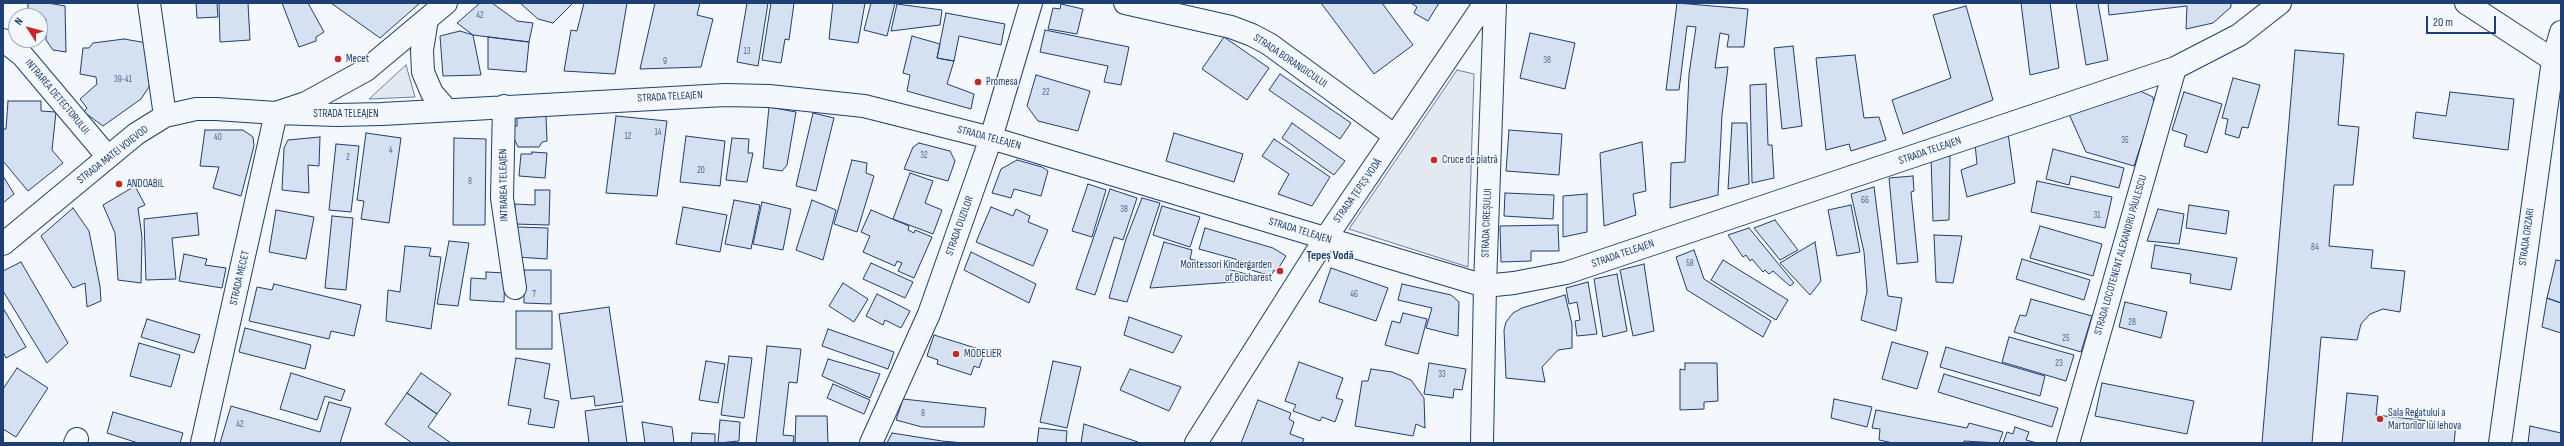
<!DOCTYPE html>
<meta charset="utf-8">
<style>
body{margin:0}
#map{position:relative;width:2564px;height:446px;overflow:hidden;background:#f4f7fb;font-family:"Sofia Sans Condensed",sans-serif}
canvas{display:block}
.frame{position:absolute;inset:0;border:4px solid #1d3f73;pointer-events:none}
.north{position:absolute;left:8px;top:8px;width:40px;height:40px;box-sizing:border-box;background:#f4f7fb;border:1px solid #9eadc5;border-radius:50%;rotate:306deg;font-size:11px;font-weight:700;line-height:16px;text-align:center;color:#1d3f73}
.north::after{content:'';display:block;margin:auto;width:14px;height:18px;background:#c62828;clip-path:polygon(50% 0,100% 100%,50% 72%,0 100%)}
.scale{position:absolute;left:2426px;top:16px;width:70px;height:18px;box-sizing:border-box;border:2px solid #1d3f73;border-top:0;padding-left:5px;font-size:12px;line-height:14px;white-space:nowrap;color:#1d3f73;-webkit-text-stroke:3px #f4f7fb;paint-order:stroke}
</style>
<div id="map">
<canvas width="2564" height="446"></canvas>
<div class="frame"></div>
<div class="north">N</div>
<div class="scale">20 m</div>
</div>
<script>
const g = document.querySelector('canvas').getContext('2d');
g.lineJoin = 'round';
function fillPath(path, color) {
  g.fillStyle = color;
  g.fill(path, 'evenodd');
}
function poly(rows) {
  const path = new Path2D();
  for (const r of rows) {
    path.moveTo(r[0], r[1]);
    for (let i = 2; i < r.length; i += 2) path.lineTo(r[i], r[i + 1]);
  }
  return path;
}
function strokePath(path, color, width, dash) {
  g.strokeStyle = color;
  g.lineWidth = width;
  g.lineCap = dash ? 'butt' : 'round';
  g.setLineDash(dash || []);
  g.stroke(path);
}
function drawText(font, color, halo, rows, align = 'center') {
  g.font = font + ' "Sofia Sans Condensed",sans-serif';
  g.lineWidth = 3;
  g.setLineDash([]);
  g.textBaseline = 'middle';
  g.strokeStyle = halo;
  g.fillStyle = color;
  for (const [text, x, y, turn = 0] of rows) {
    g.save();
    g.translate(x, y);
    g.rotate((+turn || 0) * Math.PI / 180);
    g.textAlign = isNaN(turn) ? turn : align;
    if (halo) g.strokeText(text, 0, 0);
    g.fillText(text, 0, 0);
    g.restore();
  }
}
const green = poly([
 [406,65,415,97,369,99,406,65],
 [1457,70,1474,74,1468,267,1349,229,1457,70]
]);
fillPath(green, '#e3e9f0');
strokePath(green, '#687fa3', 1);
const building = poly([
 [28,3,48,3,65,6,66,52,53,50,46,40,46,19,28,16,28,3],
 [196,3,217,3,218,17,197,18,196,3],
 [219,3,248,3,250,40,220,42,219,3],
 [282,3,308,3,324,32,316,37,316,41,299,47,282,3],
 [331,3,420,3,380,38,331,3],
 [480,3,492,3,517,21,533,23,529,42,473,35,457,23,480,3],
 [520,3,573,3,553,23,538,19,520,3],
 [584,3,627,3,615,74,564,71,571,30,577,31,584,3],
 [655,3,700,3,697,15,713,19,701,67,640,69,655,3],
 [747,3,768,3,758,66,737,62,747,3],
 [771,3,794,3,789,40,785,39,781,63,762,60,771,3],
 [833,3,865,3,858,43,829,39,833,3],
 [871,3,895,3,887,36,864,30,871,3],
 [1321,3,1382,3,1413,45,1374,74,1321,3],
 [1411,3,1439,3,1428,21,1414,13,1417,7,1411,3],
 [1677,3,1748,9,1744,47,1727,47,1729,35,1720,33,1715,68,1728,67,1722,115,1718,195,1670,208,1671,163,1685,162,1689,74,1696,27,1687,26,1679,90,1666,90,1677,3],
 [2021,3,2050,3,2059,68,2030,75,2021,3],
 [2076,3,2098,3,2108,60,2086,65,2076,3],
 [2108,3,2231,3,2231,7,2213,23,2186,29,2187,6,2109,15,2108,3],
 [897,4,942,10,940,25,891,31,897,4],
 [1061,4,1083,9,1077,34,1048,29,1053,8,1060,9,1061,4],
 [1966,6,1993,100,1903,134,1892,100,1951,78,1933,15,1966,6],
 [946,13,1005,24,1001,45,959,36,954,61,937,58,946,13],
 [1045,30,1129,47,1121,85,1104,82,1108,66,1040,52,1045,30],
 [460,31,473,35,481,75,443,76,440,36,460,31],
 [1530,33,1575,43,1565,89,1520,78,1530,33],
 [912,36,940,44,937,58,954,61,947,84,974,94,971,109,907,91,910,75,903,73,912,36],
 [488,37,529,42,526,72,488,69,488,37],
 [1224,37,1269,68,1247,100,1202,69,1224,37],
 [124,39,147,43,152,67,149,87,141,99,103,126,84,112,87,108,80,99,97,84,96,77,80,74,83,48,89,48,93,43,124,39],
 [1793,46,1802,126,1782,129,1774,48,1793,46],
 [2295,50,2344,54,2338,125,2359,127,2353,185,2334,185,2329,246,2373,250,2371,268,2405,271,2400,312,2383,309,2370,314,2361,324,2357,340,2321,337,2312,443,2262,443,2295,50],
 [1855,55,1864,118,1879,117,1886,140,1851,151,1849,144,1826,150,1816,58,1855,55],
 [1280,74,1351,123,1340,139,1269,90,1280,74],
 [1036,75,1090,91,1078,131,1038,121,1027,106,1036,75],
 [2233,78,2260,85,2248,128,2242,127,2239,138,2225,134,2228,119,2222,118,2233,78],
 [1766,84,1768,145,1772,145,1774,178,1752,183,1750,85,1766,84],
 [2138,90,2153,97,2154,106,2134,166,2086,152,2069,114,2138,90],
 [2184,92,2222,104,2207,153,2184,146,2187,135,2172,130,2184,92],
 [2450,92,2514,99,2508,150,2413,138,2416,112,2446,116,2450,92],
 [8,101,41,101,41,111,56,112,52,150,63,163,28,191,3,161,3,129,6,129,8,101],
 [769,107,796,112,787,165,782,171,763,168,769,107],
 [813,113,834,118,816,191,796,186,813,113],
 [546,116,547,141,542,142,539,147,518,147,513,136,513,126,517,126,517,118,546,116],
 [616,116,667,121,657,196,606,193,616,116],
 [1292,123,1345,161,1334,175,1282,138,1292,123],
 [1732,123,1747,123,1749,184,1728,189,1732,123],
 [205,130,243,130,253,137,254,146,241,196,213,188,219,167,200,166,205,130],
 [1509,130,1562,134,1559,175,1506,171,1509,130],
 [366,133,401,138,389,223,361,219,364,201,357,200,366,133],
 [1174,133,1243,154,1234,182,1166,161,1174,133],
 [2008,133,2015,183,1967,197,1961,170,1977,164,1975,144,2008,133],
 [686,136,725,141,720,186,680,182,686,136],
 [320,137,319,166,308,165,309,193,282,190,284,148,288,140,320,137],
 [454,138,486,139,485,225,453,225,454,138],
 [732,138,749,139,748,153,753,153,747,182,726,180,732,138],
 [1274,139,1330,177,1312,206,1278,194,1289,174,1262,156,1274,139],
 [1642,142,1646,191,1633,194,1636,215,1604,226,1600,153,1642,142],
 [919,143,950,151,955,161,948,181,904,169,913,147,919,143],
 [336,144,359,146,351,212,329,210,336,144],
 [2053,149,2124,168,2119,188,2071,176,2069,185,2046,179,2053,149],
 [532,152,547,153,545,178,519,176,521,154,532,154,532,152],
 [1950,156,1949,220,1933,221,1931,157,1950,156],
 [852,160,867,163,866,173,874,176,857,232,834,224,852,160],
 [1017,160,1042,167,1048,171,1041,196,1014,189,1011,198,992,193,1001,169,1017,160],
 [910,173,933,181,925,203,942,210,933,234,893,219,910,173],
 [3,176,14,194,3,203,3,176],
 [1913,176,1914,191,1911,192,1918,262,1897,264,1889,178,1913,176],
 [2037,181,2112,197,2105,228,2031,212,2037,181],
 [1088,184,1106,190,1092,237,1072,231,1088,184],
 [135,186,145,205,138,208,142,237,141,283,118,280,115,233,103,205,135,186],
 [1874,187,1888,296,1902,298,1896,331,1861,320,1867,291,1864,252,1851,194,1874,187],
 [1110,189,1137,198,1123,240,1114,237,1095,295,1076,289,1110,189],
 [535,190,550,190,549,225,514,224,515,204,535,205,535,190],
 [1505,193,1554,195,1553,219,1504,216,1505,193],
 [1587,194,1587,232,1563,237,1563,196,1587,194],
 [1142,198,1160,203,1127,302,1109,298,1126,239,1142,198],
 [734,200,760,205,751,249,725,244,734,200],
 [812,200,836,210,823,260,796,250,812,200],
 [762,202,791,209,783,250,753,244,762,202],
 [1851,205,1860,252,1837,256,1828,210,1851,205],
 [2189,205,2229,211,2226,234,2186,228,2189,205],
 [1162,206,1200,217,1190,247,1153,235,1162,206],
 [683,207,727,215,720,252,676,244,683,207],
 [991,207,1013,216,1016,209,1030,216,1028,222,1048,230,1033,266,976,242,991,207],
 [73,208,89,231,100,286,101,301,87,307,85,283,73,288,41,236,73,208],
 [2158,209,2184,214,2179,244,2147,241,2158,209],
 [276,210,314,217,306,259,269,252,276,210],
 [871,210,909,226,908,230,914,233,915,230,932,237,914,278,898,271,902,263,897,261,895,266,863,252,870,236,861,232,871,210],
 [197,213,199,235,172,238,176,279,146,280,144,219,197,213],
 [332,216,353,218,346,290,325,288,332,216],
 [1775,220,1798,250,1780,260,1754,228,1775,220],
 [1558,225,1559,251,1531,251,1531,261,1501,262,1500,226,1558,225],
 [2040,226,2102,244,2093,276,2030,258,2040,226],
 [517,227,548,228,547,259,516,257,517,227],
 [1205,228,1273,248,1286,256,1276,272,1274,270,1271,276,1241,267,1242,261,1199,249,1205,228],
 [1749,228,1794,283,1790,286,1773,271,1769,274,1765,270,1763,272,1752,259,1750,261,1746,255,1743,257,1728,235,1749,228],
 [1934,235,1962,236,1953,283,1936,282,1934,235],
 [449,241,469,243,458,306,437,304,449,241],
 [1164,242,1192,250,1190,259,1250,275,1248,281,1150,288,1164,242],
 [1815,242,1821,281,1810,295,1780,263,1815,242],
 [2155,245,2237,258,2231,290,2190,283,2191,274,2151,268,2155,245],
 [405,246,431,248,429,256,441,257,431,329,386,321,388,290,400,292,405,246],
 [1694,250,1704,279,1771,321,1763,337,1687,290,1676,257,1694,250],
 [971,252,1036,284,1029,303,964,270,971,252],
 [184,254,207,259,205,265,226,268,222,288,179,281,184,254],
 [2022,259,2090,280,2084,300,2016,279,2022,259],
 [1723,260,1788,300,1776,320,1711,280,1723,260],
 [2556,260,2561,261,2561,303,2547,298,2556,260],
 [21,262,68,343,47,363,3,291,3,271,21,262],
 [871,263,913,282,905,298,863,279,871,263],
 [1644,264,1654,331,1633,336,1620,270,1644,264],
 [1331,268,1388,288,1376,321,1319,302,1331,268],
 [524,270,551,270,551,304,524,303,524,270],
 [486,272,505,273,504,302,470,300,471,278,486,279,486,272],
 [1617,274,1627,331,1603,337,1594,279,1617,274],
 [1588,282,1597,334,1577,336,1575,321,1580,320,1577,302,1569,304,1566,288,1588,282],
 [843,283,868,299,854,322,829,306,843,283],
 [274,284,361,305,354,336,331,331,329,339,249,321,257,287,272,290,274,284],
 [1402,284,1451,295,1459,302,1458,336,1426,328,1432,308,1398,300,1402,284],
 [877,294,910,311,901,328,885,320,883,325,866,316,877,294],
 [1565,295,1572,324,1572,348,1558,350,1542,367,1545,382,1506,378,1504,330,1506,322,1513,313,1522,308,1565,295],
 [2547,298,2561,303,2561,333,2542,327,2547,298],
 [2031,299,2092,316,2081,352,2014,332,2020,315,2026,316,2031,299],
 [2125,302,2167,312,2161,338,2119,327,2125,302],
 [609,307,623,402,595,406,594,396,571,399,559,314,609,307],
 [3,308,26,347,6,358,3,352,3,308],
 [516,311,552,311,552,349,516,349,516,311],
 [1403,313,1427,319,1418,354,1385,345,1392,321,1400,323,1403,313],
 [1129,317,1182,336,1173,353,1124,335,1129,317],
 [147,319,200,335,194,353,141,337,147,319],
 [245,328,311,345,305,369,239,352,245,328],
 [828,329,894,352,888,369,822,346,828,329],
 [934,335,985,351,979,368,974,366,971,375,937,364,938,360,927,356,934,335],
 [2009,337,2074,355,2066,381,2002,362,2009,337],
 [1892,342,1928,352,1917,389,1882,379,1892,342],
 [139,343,180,355,171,387,130,376,139,343],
 [767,346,801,349,797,383,789,382,783,435,794,436,793,443,756,443,767,346],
 [1946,347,2045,376,2040,396,1940,367,1946,347],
 [729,356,752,358,744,418,721,415,729,356],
 [516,358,550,364,544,398,559,401,554,428,528,424,531,409,508,405,516,358],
 [828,359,880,374,870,398,822,376,828,359],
 [706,361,725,364,718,403,699,400,706,361],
 [1053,361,1081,367,1067,428,1040,422,1053,361],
 [1299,362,1343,378,1336,398,1343,400,1335,422,1322,417,1320,421,1293,411,1296,405,1285,401,1299,362],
 [1429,363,1466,369,1462,390,1454,389,1453,398,1424,394,1429,363],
 [1685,363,1717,363,1718,401,1704,402,1704,409,1680,410,1680,369,1685,370,1685,363],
 [17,368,48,388,16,437,3,429,3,389,17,368],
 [1130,369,1181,387,1169,411,1120,390,1130,369],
 [1371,369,1392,372,1411,380,1424,398,1425,428,1416,424,1413,436,1355,426,1362,381,1368,381,1371,369],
 [291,373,345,390,341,401,325,396,317,420,280,409,291,373],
 [421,373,451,394,437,414,407,393,421,373],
 [1944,374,2058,408,2052,427,1938,392,1944,374],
 [2102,383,2194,401,2187,434,2095,416,2102,383],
 [833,384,870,400,864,414,827,398,833,384],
 [407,393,437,414,428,427,451,443,412,443,385,424,407,393],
 [2347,393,2378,396,2376,415,2456,424,2454,443,2342,443,2347,393],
 [903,399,986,408,984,427,922,427,896,420,903,399],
 [1834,399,1872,407,1867,427,1831,418,1834,399],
 [1258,400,1291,413,1289,419,1294,422,1290,434,1304,439,1302,443,1241,443,1258,400],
 [329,402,351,408,340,443,220,443,231,406,320,432,329,402],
 [622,406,627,443,589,443,585,411,622,406],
 [1876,410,1967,428,1969,423,2003,432,1999,443,1964,441,1963,443,1893,443,1879,440,1880,429,1872,428,1876,410],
 [113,412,183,433,180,443,138,443,107,433,113,412],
 [796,416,827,416,828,443,833,443,795,443,796,416],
 [720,420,740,422,739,441,718,443,720,420],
 [642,422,672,427,674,443,645,443,642,422],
 [1084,424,1138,442,1138,443,1081,443,1084,424],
 [2530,426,2561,433,2561,443,2528,443,2530,426],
 [2015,427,2029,432,2026,440,2037,443,2003,443,2007,432,2013,434,2015,427],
 [1039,428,1067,431,1066,443,1037,443,1039,428],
 [692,433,715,434,715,443,691,443,692,433],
 [892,433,942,441,964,443,887,443,892,433]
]);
fillPath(building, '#d5e0f0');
strokePath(building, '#1d3f73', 1);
const minor = poly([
 [149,3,165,116],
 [1125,3,1231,27,1252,35,1269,44,1395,136],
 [2466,3,2561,65],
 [427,19,422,50,423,72,432,93,446,109],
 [3,40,22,55,108,157],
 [504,106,502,198,515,288],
 [3,244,136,134,165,116,196,109,216,109,276,113,306,103,366,70,446,3],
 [75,443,77,439],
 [202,443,276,113,337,115,382,114,725,95,769,96,864,106,991,138,1485,286,1514,283,1566,273,2175,68,2239,35,2280,3],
 [871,443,929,314,991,138,1031,3],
 [1196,443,1325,239,1485,3],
 [1482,443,1485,286,1495,3],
 [2068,443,2175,68],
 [2500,443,2553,60,2561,32]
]);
strokePath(minor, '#1d3f73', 24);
strokePath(minor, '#f4f7fb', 22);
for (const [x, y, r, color] of [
 [338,59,4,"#c62828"],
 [978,82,4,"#c62828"],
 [1434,160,4,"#c62828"],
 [119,184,4,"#c62828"],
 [1280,271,4,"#c62828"],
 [956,354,4,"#c62828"],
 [2380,419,4,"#c62828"]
]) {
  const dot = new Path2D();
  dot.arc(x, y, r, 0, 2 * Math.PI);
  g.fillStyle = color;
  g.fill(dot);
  strokePath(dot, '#f4f7fb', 1.5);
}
drawText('9px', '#4b6792', null, [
 ["42",480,16],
 ["13",747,52],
 ["38",1547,61],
 ["9",665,62],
 ["39-41",123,80],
 ["22",1046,93],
 ["14",658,133],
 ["12",628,137],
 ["40",218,138],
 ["35",2125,141],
 ["4",391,151],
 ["32",924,156],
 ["2",348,158],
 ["20",701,171],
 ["8",470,182],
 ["66",1865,201],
 ["38",1124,210],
 ["31",2097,216],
 ["84",2315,248],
 ["58",1690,264],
 ["7",534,295],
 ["46",1354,295],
 ["28",2132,323],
 ["25",2066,339],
 ["23",2059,364],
 ["33",1442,375],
 ["8",923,414],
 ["42",240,425]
]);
drawText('11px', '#1d3f73', '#f4f7fb', [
 ["Mecet",346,59],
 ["Promesa",986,82],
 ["Cruce de piatră",1442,160],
 ["ANDOABIL",127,184],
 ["Montessori Kindergarden",1272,265,"right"],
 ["of Bucharest",1272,278,"right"],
 ["MODELiER",964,354],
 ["Sala Regatului a",2388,413],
 ["Martorilor lui Iehova",2388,426]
], 'left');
drawText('11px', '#1d3f73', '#f4f7fb', [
 ["STRADA BORANGICULUI",1290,61,34],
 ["INTRAREA DETECTORULUI",57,97,50],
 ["STRADA TELEAJEN",670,97,-3],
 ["STRADA TELEAJEN",346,114],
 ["STRADA TELEAJEN",989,138,15],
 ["STRADA TELEAJEN",1930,151,-19],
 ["STRADA MATEI VOIEVOD",113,155,-38],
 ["INTRAREA TELEAJEN",504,185,-91],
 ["STRADA ȚEPEȘ VODĂ",1358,191,-55],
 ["STRADA CIREȘULUI",1487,223,-88],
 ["STRADA DUZILOR",960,226,-70],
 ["STRADA TELEAJEN",1300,231,17],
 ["STRADA ORZARI",2527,237,-82],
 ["STRADA TELEAJEN",1623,254,-19],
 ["STRADA LOCOTENENT ALEXANDRU PĂULESCU",2121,255,-74],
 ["STRADA MECET",240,278,-77]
]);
drawText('bold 12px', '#1d3f73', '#f4f7fb', [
 ["Țepeș Vodă",1330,256]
]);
</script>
